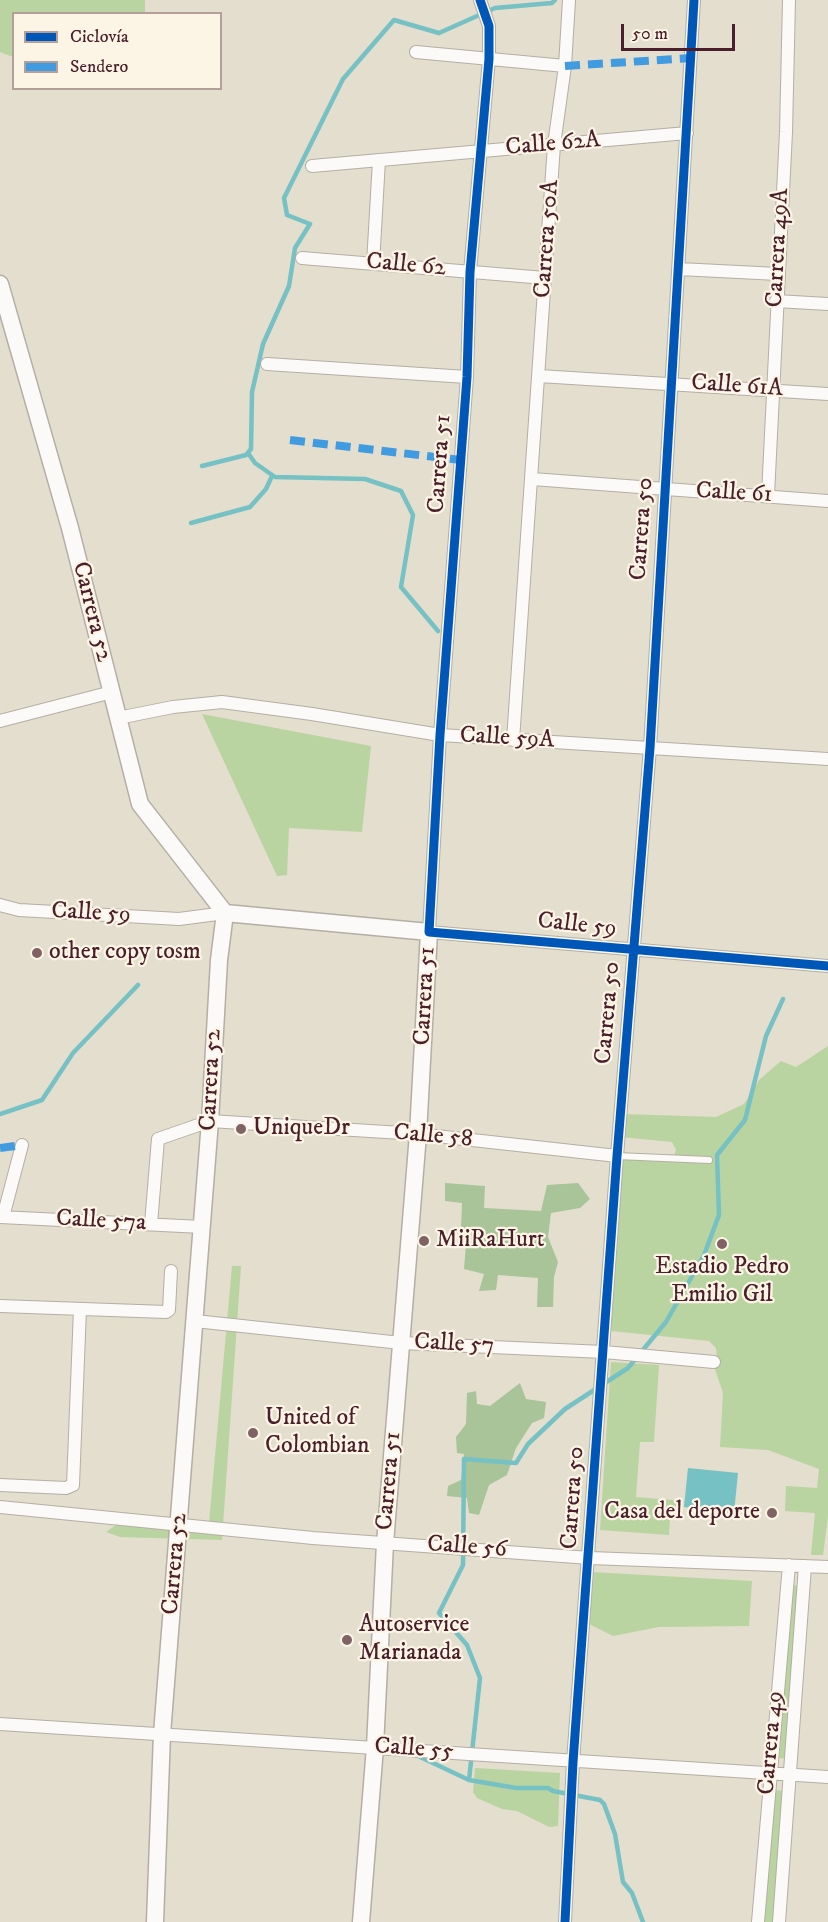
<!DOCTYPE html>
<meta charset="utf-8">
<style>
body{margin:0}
#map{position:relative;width:828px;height:1922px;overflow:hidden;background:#e3decd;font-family:"IM FELL DW Pica",serif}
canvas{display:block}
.legend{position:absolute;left:12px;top:12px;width:210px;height:78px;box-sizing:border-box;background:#fcf5e5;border:2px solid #b59f9b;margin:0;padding:8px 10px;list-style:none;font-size:18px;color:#4a1f2b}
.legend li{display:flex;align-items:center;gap:12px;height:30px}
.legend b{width:30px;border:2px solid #b59f9b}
.scale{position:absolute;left:621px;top:24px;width:114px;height:27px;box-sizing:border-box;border:3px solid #4a1f2b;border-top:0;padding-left:8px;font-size:18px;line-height:21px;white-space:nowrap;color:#4a1f2b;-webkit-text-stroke:4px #fcf5e5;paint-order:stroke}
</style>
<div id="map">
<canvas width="828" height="1922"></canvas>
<ul class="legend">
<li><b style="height:8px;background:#0057b8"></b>Ciclovía</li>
<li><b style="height:8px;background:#409be1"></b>Sendero</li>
</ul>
<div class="scale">50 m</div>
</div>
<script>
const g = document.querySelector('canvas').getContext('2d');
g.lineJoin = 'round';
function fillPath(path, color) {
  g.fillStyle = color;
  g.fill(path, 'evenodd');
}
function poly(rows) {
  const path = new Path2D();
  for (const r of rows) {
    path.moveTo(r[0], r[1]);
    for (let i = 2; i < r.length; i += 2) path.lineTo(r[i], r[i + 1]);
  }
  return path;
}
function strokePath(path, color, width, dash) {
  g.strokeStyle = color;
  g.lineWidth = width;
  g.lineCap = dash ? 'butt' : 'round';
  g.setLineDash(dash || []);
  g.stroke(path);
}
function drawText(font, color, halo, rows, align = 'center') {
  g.font = font + ' "IM FELL DW Pica",serif';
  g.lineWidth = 4.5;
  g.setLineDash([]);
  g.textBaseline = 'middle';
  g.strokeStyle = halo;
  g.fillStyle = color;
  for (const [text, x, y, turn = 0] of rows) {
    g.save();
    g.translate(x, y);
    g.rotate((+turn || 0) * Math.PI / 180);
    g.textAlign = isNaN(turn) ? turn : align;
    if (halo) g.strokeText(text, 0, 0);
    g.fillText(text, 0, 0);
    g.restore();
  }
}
fillPath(poly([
 [0,0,145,0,145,13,14,14,13,57,0,52],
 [202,714,371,746,362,832,289,828,287,875,277,876],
 [828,1046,828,1516,823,1555,811,1555,815,1513,785,1511,786,1486,817,1488,819,1469,768,1450,720,1447,723,1393,713,1363,717,1359,716,1348,709,1341,611,1331,620,1153,674,1156,676,1150,672,1142,621,1137,623,1114,716,1117,744,1104,759,1080,781,1061,796,1067],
 [232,1266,241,1266,222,1540,120,1537,106,1532,116,1525,135,1523,209,1523],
 [611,1362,659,1365,654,1442,640,1442,636,1497,683,1501,681,1520,670,1519,669,1535,600,1530],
 [591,1572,752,1581,749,1626,659,1627,613,1636,589,1624],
 [793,1585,801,1586,787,1759,779,1758],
 [475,1768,560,1773,558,1826,549,1827,517,1811,502,1809,477,1798,473,1792],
 [772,1790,784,1791,775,1922,763,1922]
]), '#b9d4a1');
fillPath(poly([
 [445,1183,485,1186,484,1208,541,1211,547,1185,578,1183,590,1199,580,1208,551,1213,548,1237,558,1262,554,1277,553,1307,537,1307,538,1278,498,1275,496,1290,479,1291,484,1274,464,1269,467,1232,461,1228,462,1203,445,1201],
 [520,1383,526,1399,546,1402,544,1418,532,1423,516,1448,507,1475,489,1485,479,1515,469,1513,467,1498,447,1496,448,1486,461,1480,464,1454,457,1453,456,1437,466,1424,467,1393,476,1391,477,1404,490,1406]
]), '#a9c498');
fillPath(poly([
 [688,1468,738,1473,734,1513,684,1507]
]), '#75c1c4');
strokePath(poly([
 [248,453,255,463,275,477,365,479,401,491,413,515,401,587,438,631],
 [202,466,246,455,251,449,252,392,263,344,289,286,295,248,310,224,287,215,284,198,343,79,394,20,439,33,495,8,552,3,555,0],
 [191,523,250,507,266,489,272,476],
 [0,1114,42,1100,73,1053,138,985],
 [416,1755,469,1780,516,1788,548,1788,553,1791,600,1800,604,1804,615,1834,623,1882,632,1893,643,1922],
 [469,1780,480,1678,467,1645,439,1613,463,1565,464,1459,516,1463,528,1444,565,1409,628,1368,666,1322,704,1255,719,1215,717,1155,745,1120,766,1036,783,999]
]), '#75c1c4', 4.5);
const service = poly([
 [617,1156,709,1160]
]);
const minor = poly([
 [480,0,489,26,489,59,470,272,467,377,440,735,429,932,828,966],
 [416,52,565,66],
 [312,166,687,133],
 [302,258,545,278],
 [373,264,379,160],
 [679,269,778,274],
 [776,301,828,304],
 [267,364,467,377],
 [539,376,828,394],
 [532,479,828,501],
 [768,495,786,132,789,0],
 [118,718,173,707,222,702,312,714,440,735,828,759],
 [0,721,112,692],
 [513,740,554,145,565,66,569,0],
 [0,905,19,910,179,919,225,913],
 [0,1217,202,1227],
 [3,1217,22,1145],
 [151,1224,158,1139,210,1121,418,1134,617,1156],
 [0,1306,166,1312,169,1310,171,1271],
 [195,1321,401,1343,604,1352,714,1362],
 [0,1485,66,1488,73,1485,80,1309],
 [0,1507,313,1538,590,1558,828,1567],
 [0,1724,828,1777],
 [565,1922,573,1762,617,1156,650,748,694,0],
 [758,1922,789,1565],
 [779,1922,805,1566]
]);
const secondary = poly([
 [0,284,70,528,140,804,225,913,219,960,210,1121,162,1734,155,1922],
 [225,913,429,932,418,1134,385,1543,375,1747,361,1922]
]);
strokePath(service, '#b5aea4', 8);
strokePath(minor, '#b5aea4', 14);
strokePath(secondary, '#b5aea4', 19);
strokePath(service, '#fbfaf8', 6);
strokePath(minor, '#fbfaf8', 12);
strokePath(secondary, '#fbfaf8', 16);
strokePath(poly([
 [565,66,691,58],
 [290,440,461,460],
 [0,1148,22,1145]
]), '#409be1', 8, [15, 8]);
strokePath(poly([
 [480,0,489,26,489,59,470,272,467,377,440,735,429,932,828,966],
 [565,1922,573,1762,617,1156,650,748,694,0]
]), '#0057b8', 9);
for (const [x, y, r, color] of [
 [37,953,6,"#806264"],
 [241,1129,6,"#806264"],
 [424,1241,6,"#806264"],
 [722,1244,6,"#806264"],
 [253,1433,6,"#806264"],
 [772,1513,6,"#806264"],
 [347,1640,6,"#806264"]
]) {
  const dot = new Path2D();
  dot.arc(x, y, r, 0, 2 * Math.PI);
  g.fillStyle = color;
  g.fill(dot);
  strokePath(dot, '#fcf5e5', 2);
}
drawText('24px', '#4a1f2b', '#fcf5e5', [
 ["Calle 62A",553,145,-5],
 ["Carrera 50A",548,239,-86],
 ["Carrera 49A",779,248,-87],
 ["Calle 62",406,266,5],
 ["Calle 61A",737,387,4],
 ["Carrera 51",441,464,-86],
 ["Calle 61",734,494,3],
 ["Carrera 50",643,529,-86],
 ["Carrera 52",91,612,76],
 ["Calle 59A",507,739,3],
 ["Calle 59",91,914,3],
 ["Calle 59",577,926,6],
 ["Carrera 51",426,996,-87],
 ["Carrera 50",609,1013,-85],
 ["Carrera 52",212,1080,-87],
 ["Calle 58",433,1137,5],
 ["Calle 57a",101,1222,3],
 ["Calle 57",454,1345,3],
 ["Carrera 51",390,1481,-85],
 ["Carrera 50",574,1498,-86],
 ["Calle 56",467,1548,4],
 ["Carrera 52",176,1564,-85],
 ["Carrera 49",772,1743,-85],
 ["Calle 55",414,1750,4]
]);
drawText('24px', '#4a1f2b', '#fcf5e5', [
 ["other copy tosm",49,953],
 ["UniqueDr",253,1129],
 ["MiiRaHurt",436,1241],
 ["Estadio Pedro",722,1268,"center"],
 ["Emilio Gil",722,1296,"center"],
 ["United of",265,1419],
 ["Colombian",265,1447],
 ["Casa del deporte",760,1513,"right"],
 ["Autoservice",359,1626],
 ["Marianada",359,1654]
], 'left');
</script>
